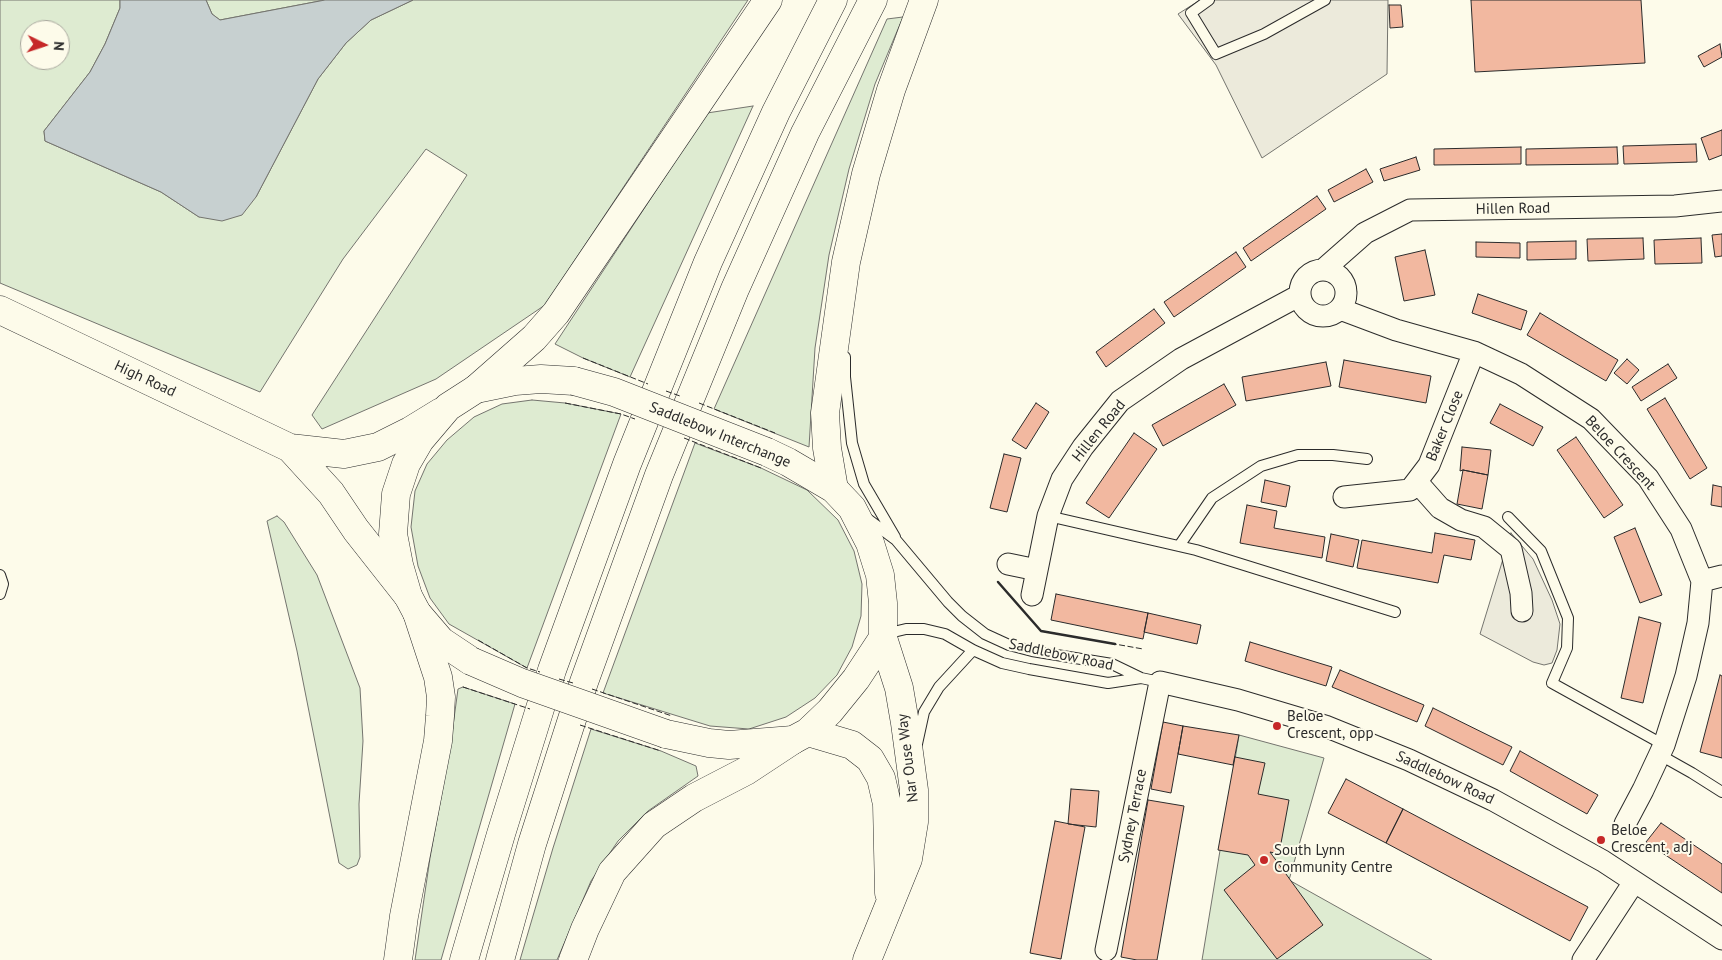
<!DOCTYPE html>
<style>
body{margin:0}
#map{position:relative;width:1722px;height:960px;overflow:hidden;background:#fdfbea;font-family:"PT Sans",sans-serif}
canvas{display:block}
.north{position:absolute;left:20px;top:20px;width:50px;height:50px;box-sizing:border-box;background:#fdfbea;border:1px solid #a9a89e;border-radius:50%;rotate:94deg;font-size:14px;font-weight:700;line-height:20px;text-align:center;color:#2b2b2b}
.north::after{content:'';display:block;margin:auto;width:18px;height:22px;background:#c62828;clip-path:polygon(50% 0,100% 100%,50% 72%,0 100%)}
</style>
<div id="map">
<canvas width="1722" height="960"></canvas>
<div class="north">N</div>
</div>
<script>
const g = document.querySelector('canvas').getContext('2d');
g.lineJoin = 'round';
function fillPath(path, color) {
  g.fillStyle = color;
  g.fill(path, 'evenodd');
}
function poly(rows) {
  const path = new Path2D();
  for (const r of rows) {
    if (r.length === 3) {
      path.moveTo(r[0] + r[2], r[1]);
      path.arc(r[0], r[1], r[2], 0, 2 * Math.PI);
      continue;
    }
    path.moveTo(r[0], r[1]);
    for (let i = 2; i < r.length; i += 2) path.lineTo(r[i], r[i + 1]);
  }
  return path;
}
function strokePath(path, color, width, dash) {
  g.strokeStyle = color;
  g.lineWidth = width;
  g.lineCap = dash ? 'butt' : 'round';
  g.setLineDash(dash || []);
  g.stroke(path);
}
function drawText(font, color, halo, rows, align = 'center') {
  g.font = font + ' "PT Sans",sans-serif';
  g.lineWidth = 4;
  g.setLineDash([]);
  g.textBaseline = 'middle';
  g.strokeStyle = halo;
  g.fillStyle = color;
  for (const [text, x, y, turn = 0] of rows) {
    g.save();
    g.translate(x, y);
    g.rotate((+turn || 0) * Math.PI / 180);
    g.textAlign = isNaN(turn) ? turn : align;
    if (halo) g.strokeText(text, 0, 0);
    g.fillText(text, 0, 0);
    g.restore();
  }
}
const green = poly([
 [0,0,120,0,120,8,105,44,90,72,44,131,45,141,161,192,199,217,256,197,318,79,346,43,371,20,413,0,748,0,545,305,436,379,322,429,312,415,467,175,426,149,343,259,260,392,0,283,0,0],
 [30,30,60,30,60,60,30,60,30,30],
 [206,0,325,0,220,20,212,14,206,0],
 [903,17,875,84,849,169,829,255,815,348,809,447,714,409,887,19,903,17],
 [753,106,630,377,583,358,555,344,707,113,753,106],
 [532,400,565,403,621,414,527,668,449,624,430,598,418,566,411,527,415,491,427,464,447,440,474,417,502,404,532,400],
 [695,443,761,468,807,490,838,520,854,551,862,584,861,616,852,647,837,675,815,698,786,717,749,729,710,726,603,693,695,443],
 [277,516,284,522,317,575,360,688,363,741,359,804,360,857,357,865,348,869,339,863,297,651,267,521,277,516],
 [463,687,515,704,441,960,415,960,430,858,450,748,458,689,463,687],
 [591,729,661,751,696,766,698,776,648,811,618,841,591,881,557,960,520,960,553,848,591,729],
 [1239,735,1324,758,1289,880,1432,960,1202,960,1239,735]
]);
fillPath(green, '#deebd1');
strokePath(green, '#74746e', 1);
const parking = poly([
 [1200,0,1388,0,1387,74,1262,158,1216,65,1178,14,1200,0],
 [1511,533,1533,559,1552,600,1560,624,1557,650,1552,663,1544,665,1533,662,1480,634,1511,533]
]);
fillPath(parking, '#eceadb');
strokePath(parking, '#74746e', 1);
const water = poly([
 [120,0,206,0,212,14,220,20,325,0,413,0,371,20,346,43,318,79,256,197,242,215,222,221,199,217,161,192,45,141,44,131,90,72,105,44,120,8,120,0]
]);
fillPath(water, '#c7d0d0');
strokePath(water, '#74746e', 1);
const building = poly([
 [1471,0,1641,0,1645,63,1475,72,1471,0],
 [1389,5,1401,5,1403,27,1390,28,1389,5],
 [1720,44,1722,57,1704,67,1698,56,1720,44],
 [1722,130,1722,155,1709,160,1701,138,1722,130],
 [1696,144,1697,162,1624,164,1623,146,1696,144],
 [1521,147,1521,164,1434,165,1434,149,1521,147],
 [1617,147,1618,164,1526,165,1526,149,1617,147],
 [1416,157,1420,170,1384,181,1380,169,1416,157],
 [1366,169,1373,182,1334,202,1328,190,1366,169],
 [1317,196,1326,209,1251,261,1243,248,1317,196],
 [1722,234,1722,256,1715,257,1712,235,1722,234],
 [1643,238,1644,259,1588,261,1587,239,1643,238],
 [1701,238,1702,263,1655,264,1654,240,1701,238],
 [1576,241,1576,259,1527,260,1527,242,1576,241],
 [1476,242,1520,243,1520,258,1476,257,1476,242],
 [1425,250,1435,295,1404,301,1395,257,1425,250],
 [1236,252,1246,267,1174,317,1164,302,1236,252],
 [1478,294,1527,311,1521,330,1472,313,1478,294],
 [1154,309,1165,323,1106,367,1096,352,1154,309],
 [1540,313,1618,360,1606,381,1527,335,1540,313],
 [1627,359,1639,370,1627,384,1614,373,1627,359],
 [1344,360,1431,376,1426,403,1339,387,1344,360],
 [1326,362,1331,386,1246,401,1242,377,1326,362],
 [1668,364,1677,378,1641,401,1632,387,1668,364],
 [1224,384,1236,405,1163,446,1152,425,1224,384],
 [1665,398,1707,468,1690,479,1647,409,1665,398],
 [1036,403,1049,412,1026,449,1012,440,1036,403],
 [1500,404,1543,427,1533,446,1490,423,1500,404],
 [1134,433,1157,449,1109,518,1086,503,1134,433],
 [1576,437,1623,505,1604,518,1557,450,1576,437],
 [1462,447,1491,450,1488,475,1463,470,1460,471,1462,447],
 [1004,454,1021,458,1007,512,990,508,1004,454],
 [1463,470,1488,475,1482,509,1457,504,1463,470],
 [1265,480,1290,486,1286,507,1261,502,1265,480],
 [1713,485,1722,487,1722,507,1711,505,1713,485],
 [1247,505,1277,511,1274,528,1325,537,1322,558,1240,543,1247,505],
 [1635,528,1662,595,1640,603,1614,537,1635,528],
 [1435,533,1475,540,1471,560,1444,555,1438,583,1357,568,1362,540,1432,553,1435,533],
 [1331,534,1359,540,1353,567,1326,561,1331,534],
 [1056,594,1148,613,1143,639,1051,620,1056,594],
 [1148,613,1201,625,1197,644,1144,632,1148,613],
 [1639,617,1661,623,1643,703,1621,698,1639,617],
 [1250,642,1332,667,1326,686,1245,661,1250,642],
 [1340,670,1424,705,1417,722,1332,687,1340,670],
 [1720,675,1722,676,1722,758,1700,752,1720,675],
 [1433,708,1512,747,1503,765,1425,726,1433,708],
 [1163,722,1183,726,1171,793,1151,789,1163,722],
 [1183,726,1239,735,1233,765,1178,754,1183,726],
 [1520,751,1598,795,1587,814,1510,771,1520,751],
 [1235,757,1265,763,1258,794,1289,800,1279,854,1270,852,1323,925,1277,959,1224,890,1255,865,1248,855,1218,850,1235,757],
 [1346,779,1403,809,1386,843,1328,813,1346,779],
 [1071,789,1099,791,1096,827,1068,824,1071,789],
 [1148,800,1184,806,1157,960,1137,960,1121,957,1148,800],
 [1403,809,1588,907,1570,941,1386,843,1403,809],
 [1055,821,1085,827,1061,959,1030,953,1055,821],
 [1661,823,1722,864,1722,893,1646,842,1661,823]
]);
fillPath(building, '#f2b8a0');
strokePath(building, '#2b2b2b', 1);
const lane = poly([
 [1209,0,1191,13,1216,54,1264,34,1325,0],
 [845,357,845,377,852,443,864,484,895,537],
 [1048,516,1196,550,1395,612],
 [865,517,896,540,948,602,962,616,985,634,1009,645,1032,651,1112,664,1141,678,1160,682],
 [1508,517,1541,551,1568,618,1567,648,1552,683,1664,745],
 [1179,546,1212,498,1261,466,1298,455,1333,455,1367,459],
 [0,575,3,584,0,594],
 [885,634,906,629,924,629,945,634,973,650,1002,663,1029,669,1108,683,1141,678],
 [917,744,924,712,939,687,973,650],
 [1660,755,1692,773,1722,792]
]);
const street = poly([
 [1323,293,23],
 [1323,270,1365,233,1410,210,1675,206,1722,201],
 [1340,309,1396,330,1474,352,1521,374,1591,419,1648,478,1681,529,1702,581,1698,623,1686,676,1664,745,1643,790,1625,824],
 [1417,482,1440,508,1461,520,1484,527,1511,549,1521,593,1522,611],
 [1344,497,1410,490,1429,465,1474,352],
 [1008,564,1037,570],
 [1702,581,1722,576],
 [1032,595,1048,516,1062,479,1083,447,1120,401,1181,359,1300,295],
 [1106,950,1160,682,1238,700,1325,726,1409,760,1493,800,1603,861,1722,939],
 [1583,960,1634,882]
]);
const secondary = poly([
 [0,310,290,448,344,454,378,447,410,431,441,412],
 [290,448,331,493,356,530,408,596]
]);
const primary = poly([
 [471,661,441,641,417,613,408,596,399,565,393,534,396,494,406,464,420,440,448,407,476,389,515,381,541,379,574,381],
 [808,732,852,745,870,759,881,778,887,804,889,893],
 [666,734,709,743,729,745,793,740,808,732,830,711,856,679,883,638,883,603,880,575,870,543,852,508,834,489,788,462,767,452],
 [867,960,908,859,914,822,914,790,905,723,899,688,883,638]
]);
const highway = poly([
 [476,389,534,338,556,313,768,0],
 [834,489,827,448,825,413,846,262,866,174,891,90,924,0],
 [398,960,404,916,438,741,440,716,441,697,438,677,417,613],
 [464,960,501,834,552,670,627,464,708,262,776,112,833,0],
 [500,960,532,844,584,682,659,475,735,289,805,133,873,0],
 [573,960,585,929,612,872,654,825,694,798,746,771,793,740]
]);
strokePath(lane, '#2b2b2b', 12);
strokePath(street, '#2b2b2b', 23);
strokePath(secondary, '#2b2b2b', 29);
strokePath(primary, '#2b2b2b', 29);
strokePath(highway, '#2b2b2b', 29);
strokePath(lane, '#fdfbea', 10);
strokePath(street, '#fdfbea', 21);
strokePath(secondary, '#fdfbea', 28);
strokePath(primary, '#fdfbea', 28);
strokePath(highway, '#fdfbea', 28);
const primaryBridge = poly([
 [574,381,614,392,767,452],
 [471,661,522,683,666,734]
]);
strokePath(primaryBridge, '#2b2b2b', 29, []);
strokePath(primaryBridge, '#fdfbea', 28);
strokePath(poly([
 [583,358,648,384],
 [666,391,680,396],
 [565,403,621,414,635,419],
 [699,403,775,433],
 [684,438,761,468],
 [998,582,1041,631,1143,649],
 [478,640,527,668,540,672],
 [559,679,573,683],
 [463,687,530,709],
 [592,689,672,716],
 [580,725,661,751]
]), '#2b2b2b', 1, [6, 2.5]);
strokePath(poly([
 [998,582,1041,631,1115,644]
]), '#2b2b2b', 2.5);
for (const [x, y, r, color] of [
 [1277,726,5,"#c62828"],
 [1601,840,5,"#c62828"],
 [1264,860,5,"#c62828"]
]) {
  const dot = new Path2D();
  dot.arc(x, y, r, 0, 2 * Math.PI);
  g.fillStyle = color;
  g.fill(dot);
  strokePath(dot, '#fdfbea', 2);
}
drawText('15px', '#2b2b2b', '#fdfbea', [
 ["Hillen Road",1513,209,-1],
 ["High Road",145,379,25],
 ["Baker Close",1445,426,-68],
 ["Hillen Road",1099,431,-51],
 ["Saddlebow Interchange",720,435,22],
 ["Beloe Crescent",1620,453,47],
 ["Saddlebow Road",1061,655,12],
 ["Nar Ouse Way",908,758,-97],
 ["Saddlebow Road",1445,778,25],
 ["Sydney Terrace",1133,816,-79]
]);
drawText('15px', '#2b2b2b', '#fdfbea', [
 ["Beloe",1287,717],
 ["Crescent, opp",1287,734],
 ["Beloe",1611,831],
 ["Crescent, adj",1611,848],
 ["South Lynn",1274,851],
 ["Community Centre",1274,868]
], 'left');
</script>
